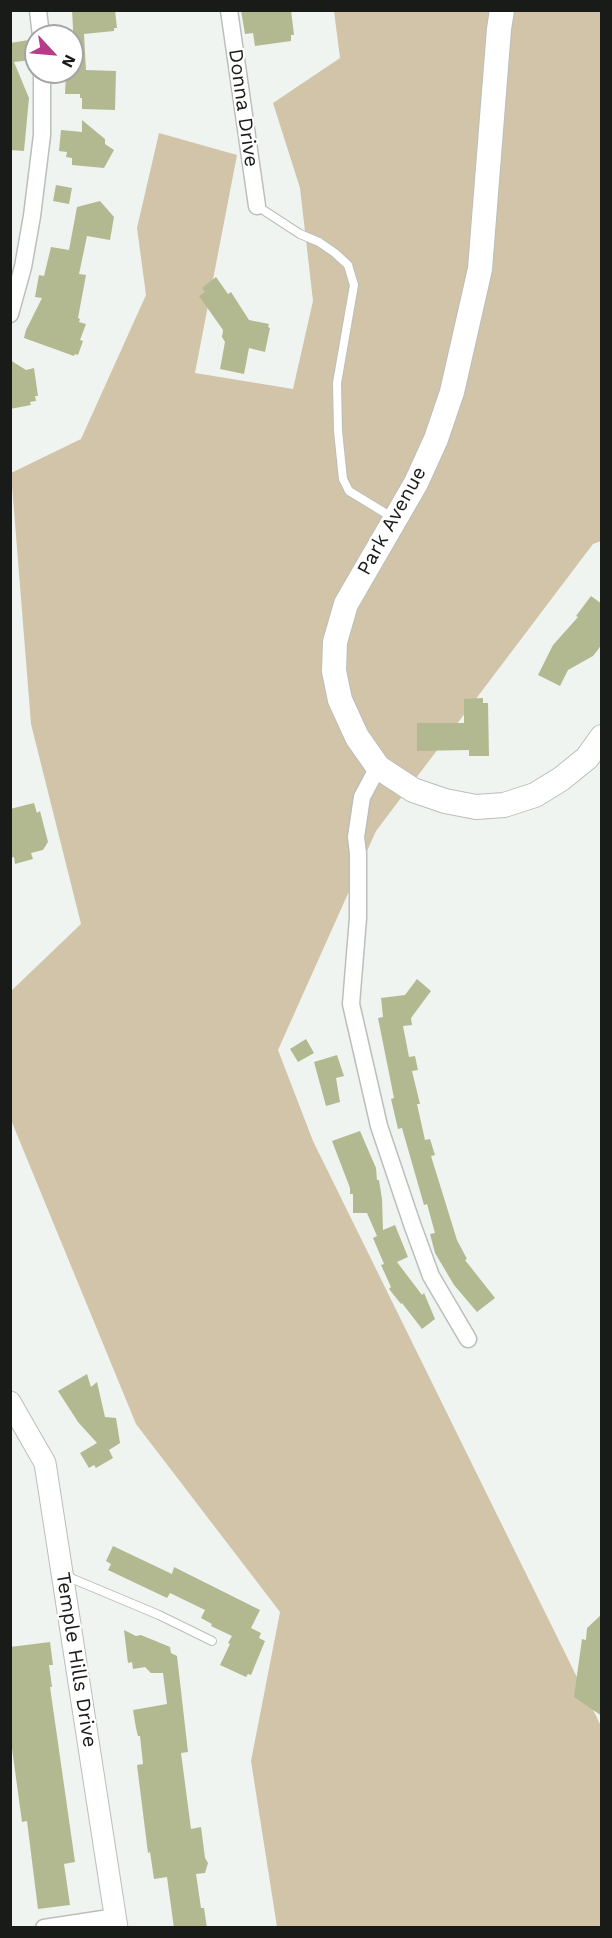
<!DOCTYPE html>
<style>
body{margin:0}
#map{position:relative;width:612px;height:1938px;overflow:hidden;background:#eff4f0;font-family:"Work Sans",sans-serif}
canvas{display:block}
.frame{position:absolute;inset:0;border:12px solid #191b19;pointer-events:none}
.north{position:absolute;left:24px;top:24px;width:60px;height:60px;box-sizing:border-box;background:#fff;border:2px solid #a3a4a3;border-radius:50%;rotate:116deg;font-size:16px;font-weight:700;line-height:24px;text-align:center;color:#191b19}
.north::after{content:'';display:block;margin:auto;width:21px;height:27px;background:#b83b89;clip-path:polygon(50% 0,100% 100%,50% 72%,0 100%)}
</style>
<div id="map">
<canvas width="612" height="1938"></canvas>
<div class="frame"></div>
<div class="north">N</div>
</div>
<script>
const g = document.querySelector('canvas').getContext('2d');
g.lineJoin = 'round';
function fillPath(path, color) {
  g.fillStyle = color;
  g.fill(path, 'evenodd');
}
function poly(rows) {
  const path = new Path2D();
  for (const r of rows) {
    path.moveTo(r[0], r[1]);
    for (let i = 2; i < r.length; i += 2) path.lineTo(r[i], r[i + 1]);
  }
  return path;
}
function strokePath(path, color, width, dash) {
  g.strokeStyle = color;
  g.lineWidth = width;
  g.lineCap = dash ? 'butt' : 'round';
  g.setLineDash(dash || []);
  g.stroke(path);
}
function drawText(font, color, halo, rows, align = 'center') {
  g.font = font + ' "Work Sans",sans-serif';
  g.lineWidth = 4.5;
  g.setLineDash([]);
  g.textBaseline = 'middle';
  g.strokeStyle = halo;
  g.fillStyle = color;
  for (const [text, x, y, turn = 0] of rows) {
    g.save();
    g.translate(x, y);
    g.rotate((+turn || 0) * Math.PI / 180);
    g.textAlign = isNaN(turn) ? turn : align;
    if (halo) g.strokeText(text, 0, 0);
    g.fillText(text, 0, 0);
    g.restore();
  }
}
fillPath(poly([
 [334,11,601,11,601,541,593,544,376,831,278,1050,313,1141,601,1726,601,1927,277,1927,251,1761,280,1612,136,1424,11,1120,11,991,81,924,31,724,11,473,81,439,146,295,137,228,159,133,237,155,195,373,293,389,313,301,300,188,273,103,340,58]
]), '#d2c4a9');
fillPath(poly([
 [72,10,115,10,117,28,114,28,114,31,84,34,86,70,116,71,115,110,82,109,82,98,80,98,80,94,65,94,66,72,72,72,73,28],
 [241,10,291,10,294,35,291,35,291,41,255,46,253,33,245,34],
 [29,40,32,60,14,62,29,98,24,151,10,150,10,43],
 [82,120,105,139,105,144,114,150,104,168,72,165,72,158,66,157,67,152,59,151,61,130,82,132],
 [56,185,72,188,69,204,53,201],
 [100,201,114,217,110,240,87,236,79,274,86,275,78,318,80,319,79,322,86,324,80,340,83,341,78,355,75,354,74,356,24,338,26,330,42,298,35,297,39,275,44,276,51,247,69,250,77,207],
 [216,277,228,294,231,292,249,320,269,324,268,327,270,328,265,352,249,348,244,374,220,369,225,342,222,337,223,330,199,296,205,292,202,288],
 [10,360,26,370,34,368,38,396,35,396,36,401,30,402,31,405,10,409],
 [591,596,602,604,602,644,597,651,593,656,568,670,560,686,538,675,553,645,578,617,576,616],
 [483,698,483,703,488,703,489,756,469,756,469,750,417,751,417,723,464,723,464,699],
 [34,803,37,813,40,811,48,842,43,850,31,853,33,859,15,864,14,857,10,858,10,809],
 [417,979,431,991,411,1018,412,1025,403,1026,409,1057,415,1056,418,1070,412,1071,420,1104,417,1104,425,1140,430,1139,435,1155,431,1156,457,1240,467,1259,465,1260,495,1298,477,1312,454,1285,435,1253,430,1234,435,1233,427,1204,424,1205,402,1128,398,1129,391,1099,394,1098,378,1018,383,1017,381,998,405,995],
 [306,1039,314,1053,298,1062,290,1049],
 [337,1055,344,1076,336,1078,340,1102,326,1106,314,1062],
 [360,1131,376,1168,377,1180,379,1180,382,1199,383,1230,395,1225,408,1257,397,1262,422,1295,424,1293,435,1319,422,1329,402,1303,401,1304,389,1289,391,1287,381,1265,384,1264,373,1238,377,1236,367,1213,353,1213,353,1194,350,1194,350,1188,332,1141],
 [87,1374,91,1387,97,1382,105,1417,116,1418,120,1443,109,1450,113,1458,96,1468,94,1465,89,1468,80,1453,97,1443,78,1422,58,1391],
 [113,1546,172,1574,174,1567,260,1610,251,1628,261,1633,259,1638,265,1641,251,1675,248,1674,246,1677,220,1665,230,1644,228,1643,232,1636,211,1626,212,1624,201,1618,205,1610,170,1593,167,1598,108,1570,111,1564,106,1561],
 [602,1614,602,1716,574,1697,582,1639,586,1640,587,1628],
 [124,1630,136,1636,141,1635,170,1647,171,1653,177,1656,188,1752,181,1753,191,1829,201,1827,205,1858,208,1863,205,1873,196,1874,201,1908,204,1908,207,1928,174,1928,167,1877,154,1879,150,1852,148,1853,137,1765,143,1764,140,1736,138,1736,136,1728,133,1710,167,1704,163,1673,151,1673,145,1667,133,1669,132,1662,128,1663],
 [50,1642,53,1665,49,1665,52,1687,50,1687,75,1862,64,1864,70,1905,38,1909,27,1821,22,1822,10,1734,10,1647]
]), '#b2b990');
const service = poly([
 [257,206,300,234,319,242,335,253,348,265,354,285,337,383,338,431,343,479,349,491,395,519],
 [66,1576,159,1615,212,1641]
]);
const minor = poly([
 [38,10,41,36],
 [229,10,257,206],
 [10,314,23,267,32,216,42,135,42,72],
 [378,767,362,797,356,837,358,853,358,918,351,1004,379,1126,412,1224,431,1276,468,1339],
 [44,1928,116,1917]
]);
const tertiary = poly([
 [10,1402,45,1463,117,1928]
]);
const secondary = poly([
 [502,10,499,29,480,269,452,392,436,439,416,483,346,604,335,642,334,671,340,700,357,737,378,767,413,790,445,801,476,807,504,805,535,795,561,779,587,758,602,737]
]);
strokePath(service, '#babfba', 10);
strokePath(minor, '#babfba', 19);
strokePath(tertiary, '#babfba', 23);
strokePath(secondary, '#babfba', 26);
strokePath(service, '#fff', 8);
strokePath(minor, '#fff', 16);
strokePath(tertiary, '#fff', 21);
strokePath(secondary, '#fff', 24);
drawText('20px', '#191b19', '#fff', [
 ["Donna Drive",243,108,82],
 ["Park Avenue",392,521,-61],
 ["Temple Hills Drive",76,1660,81]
]);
</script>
